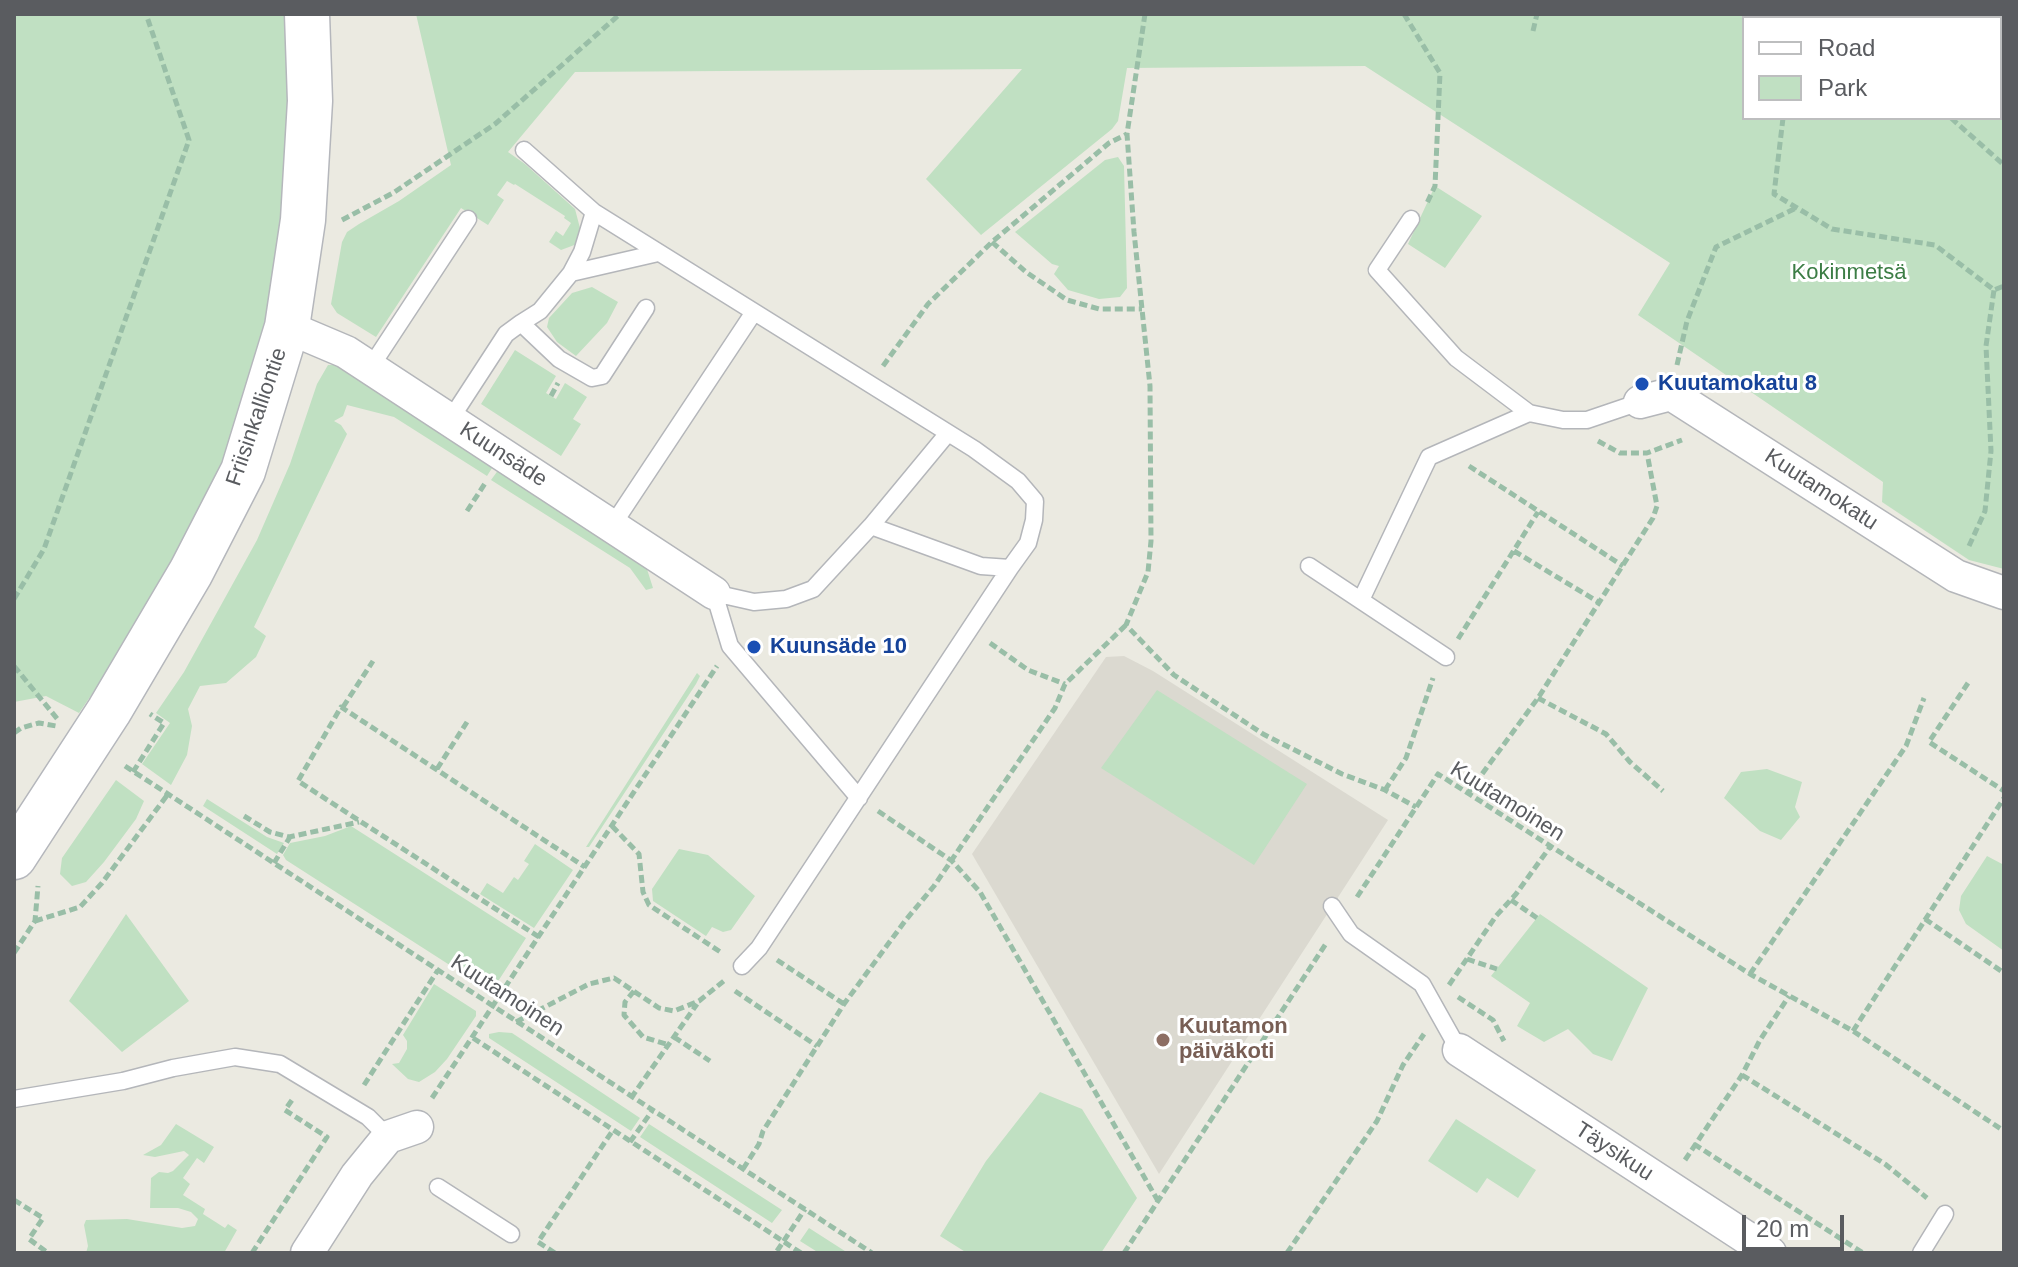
<!DOCTYPE html>
<meta charset="utf-8">
<style>
body{margin:0}
#map{position:relative;width:2018px;height:1267px;overflow:hidden;background:#ebeae1;font-family:Arial,sans-serif}
canvas{display:block}
.frame{position:absolute;inset:0;border:16px solid #5a5c60;pointer-events:none}
.legend{position:absolute;left:1742px;top:16px;width:260px;height:104px;box-sizing:border-box;background:#fff;border:2px solid #bdbebf;margin:0;padding:10px 14px;list-style:none;font-size:24px;color:#5a5c60}
.legend li{display:flex;align-items:center;gap:16px;height:40px}
.legend b{width:40px;border:2px solid #bdbebf}
.scale{position:absolute;left:1742px;top:1215px;width:102px;height:36px;box-sizing:border-box;border:4px solid #5a5c60;border-top:0;padding-left:10px;font-size:24px;line-height:28px;white-space:nowrap;color:#5a5c60;-webkit-text-stroke:6px #fff;paint-order:stroke}
</style>
<div id="map">
<canvas width="2018" height="1267"></canvas>
<div class="frame"></div>
<ul class="legend">
<li><b style="height:10px;background:#fff"></b>Road</li>
<li><b style="height:22px;background:#c0e0c2"></b>Park</li>
</ul>
<div class="scale">20 m</div>
</div>
<script>
const g = document.querySelector('canvas').getContext('2d');
g.lineJoin = 'round';
function fillPath(path, color) {
  g.fillStyle = color;
  g.fill(path, 'evenodd');
}
function poly(rows) {
  const path = new Path2D();
  for (const r of rows) {
    path.moveTo(r[0], r[1]);
    for (let i = 2; i < r.length; i += 2) path.lineTo(r[i], r[i + 1]);
  }
  return path;
}
function strokePath(path, color, width, dash) {
  g.strokeStyle = color;
  g.lineWidth = width;
  g.lineCap = dash ? 'butt' : 'round';
  g.setLineDash(dash || []);
  g.stroke(path);
}
function drawText(font, color, halo, rows, align = 'center') {
  g.font = font + ' Arial,sans-serif';
  g.lineWidth = 6;
  g.setLineDash([]);
  g.textBaseline = 'middle';
  g.strokeStyle = halo;
  g.fillStyle = color;
  for (const [text, x, y, turn = 0] of rows) {
    g.save();
    g.translate(x, y);
    g.rotate((+turn || 0) * Math.PI / 180);
    g.textAlign = isNaN(turn) ? turn : align;
    if (halo) g.strokeText(text, 0, 0);
    g.fillText(text, 0, 0);
    g.restore();
  }
}
fillPath(poly([
 [1124,656,1153,671,1388,820,1159,1174,972,854,1106,657]
]), '#dbd9d0');
fillPath(poly([
 [14,14,291,14,291,192,263,338,224,460,162,592,79,713,46,696,14,702],
 [416,14,2004,14,2004,569,1969,560,1882,502,1883,482,1638,315,1670,263,1365,66,1127,68,1118,121,1112,129,981,235,926,179,1022,69,575,72,508,152,525,164,575,209,581,232,577,244,561,250,549,242,556,231,563,236,571,223,564,218,565,216,515,184,514,185,507,181,497,195,504,200,488,225,461,208,376,337,337,313,331,304,342,242,347,232,359,224,399,201,451,165],
 [1744,18,2000,18,2000,118,1744,118],
 [1118,157,1124,166,1127,288,1120,297,1099,299,1068,290,1054,274,1059,266,1052,264,1015,232,1105,160],
 [1435,186,1482,216,1445,268,1408,244],
 [592,287,618,302,607,323,576,356,557,342,547,327,549,318,572,293],
 [515,350,556,376,546,393,556,399,565,383,587,397,573,419,581,424,561,456,481,404],
 [328,365,336,365,346,369,361,382,494,465,487,476,394,417,347,405,343,416,334,421,341,425,347,434,254,627,266,636,256,657,226,683,200,686,188,709,192,726,187,755,171,785,142,764,170,723,156,713,184,672,257,540,290,464,317,384],
 [499,469,646,566,653,588,646,590,630,568,491,480],
 [697,673,700,676,696,684,589,847,586,847],
 [1157,690,1307,784,1254,865,1101,768],
 [1767,769,1802,782,1795,807,1800,817,1781,840,1760,831,1724,798,1741,772],
 [116,780,144,801,136,819,104,862,86,882,72,886,60,874,62,858],
 [207,799,267,837,284,843,277,854,203,806],
 [351,826,526,938,495,986,487,989,286,860,283,855,290,843,325,836],
 [535,844,573,870,534,928,480,894,487,883,503,893,514,877,518,880,529,864,524,861],
 [679,849,708,855,755,896,731,930,723,932,712,927,706,936,653,901,652,889],
 [1987,856,2004,865,2004,951,1966,924,1959,910,1961,896],
 [126,914,189,1001,122,1052,69,1001],
 [1540,914,1648,988,1612,1061,1593,1054,1568,1029,1544,1042,1517,1026,1530,1003,1491,976],
 [434,984,476,1011,476,1016,447,1059,435,1072,419,1082,408,1079,392,1064,399,1063,407,1049,407,1041,403,1035],
 [499,1032,512,1033,640,1118,631,1131,489,1038,489,1034],
 [1040,1092,1082,1109,1137,1198,1101,1253,967,1253,940,1236,986,1161],
 [1456,1119,1536,1170,1518,1198,1487,1178,1477,1193,1428,1161],
 [176,1124,214,1147,204,1163,197,1158,183,1178,190,1184,183,1195,205,1209,203,1214,225,1228,228,1224,237,1230,224,1253,86,1253,88,1246,84,1225,86,1220,127,1219,182,1228,195,1226,198,1219,191,1212,178,1208,150,1208,151,1178,159,1172,168,1173,173,1171,189,1155,184,1151,155,1157,143,1155,161,1145],
 [649,1124,782,1210,772,1223,640,1137],
 [809,1228,848,1253,819,1253,800,1241]
]), '#c0e0c2');
const lane = poly([
 [524,150,594,212,974,449,1018,481,1035,501,1034,520,1028,543,1010,568,981,566,871,526,813,589,786,599,754,602,714,593,730,646,859,798],
 [1411,219,1377,270,1456,358,1529,413],
 [571,273,582,252,594,212],
 [646,308,602,376,592,378,559,359,521,323,540,311,571,273,658,253],
 [370,368,468,219],
 [450,420,506,334,521,323],
 [612,526,754,312],
 [871,526,948,433],
 [1309,566,1446,657],
 [1361,600,1429,457,1529,413,1563,420,1587,420,1640,402],
 [1332,906,1351,934,1422,984,1459,1050],
 [742,966,759,948,1010,568],
 [14,1099,123,1081,173,1068,235,1057,280,1064,368,1117,388,1137],
 [438,1187,511,1234],
 [1921,1253,1945,1214]
]);
const street = poly([
 [287,327,346,352,714,593],
 [1640,402,1671,394,1956,576,2004,593],
 [1459,1050,1770,1253],
 [307,1253,357,1175,388,1137,417,1127]
]);
const secondary = poly([
 [14,857,109,711,191,572,243,471,287,327,303,220,310,101,307,14]
]);
strokePath(lane, '#b4b6ba', 19);
strokePath(street, '#b4b6ba', 35);
strokePath(secondary, '#b5b7bc', 47);
strokePath(poly([
 [1145,14,1127,134,1134,232,1150,386,1151,541,1148,572,1126,625,1174,675,1263,734,1342,774,1385,790,1416,807],
 [1404,14,1440,73,1435,186,1427,203],
 [1824,14,1829,18],
 [1533,31,1537,14],
 [1783,118,1774,194,1832,229,1935,245,1994,290,2004,286],
 [1951,118,2004,165],
 [342,220,393,193,495,124,620,14],
 [992,242,1026,272,1067,300,1099,309,1142,309],
 [1677,365,1687,321,1716,247,1796,208],
 [883,366,928,304,992,242,1109,143,1127,134],
 [551,396,558,383],
 [1598,441,1620,453,1647,453,1682,440],
 [1469,466,1623,566],
 [467,511,486,482],
 [1969,546,1985,511,1991,451,1986,346,1994,290],
 [1514,551,1600,603],
 [14,599,44,549,189,140,146,14],
 [1458,639,1538,512],
 [990,643,1028,670,1065,684],
 [14,666,59,721],
 [1968,683,1929,742,2004,791],
 [1538,698,1606,734,1630,762,1663,791],
 [343,707,373,661],
 [14,733,21,728,39,723,56,726],
 [125,766,872,1253],
 [437,769,467,722],
 [133,772,164,723,150,714],
 [1385,790,1406,758,1433,678],
 [1468,793,1538,698,1653,518,1657,506,1647,453],
 [878,811,952,861,980,892,1158,1201],
 [244,816,270,832,289,837,359,822],
 [612,826,639,854,643,892,649,905,722,953],
 [274,863,290,837],
 [1357,897,1438,774,1750,974,1853,1031,2004,1131],
 [1511,900,1537,918],
 [1925,919,2004,973],
 [35,921,80,907,102,883,168,794],
 [539,937,298,781,341,707,585,867],
 [14,953,35,921,38,886],
 [1467,959,1497,969],
 [777,960,844,1004],
 [1750,974,1906,746,1924,698],
 [1449,985,1496,916,1516,894,1550,847],
 [634,991,625,1002,624,1015,643,1037,669,1045],
 [735,991,817,1046],
 [1458,997,1493,1020,1504,1041],
 [516,1022,589,984,614,978,659,1008,674,1011,699,1001,725,980],
 [1853,1031,2004,798],
 [674,1037,710,1061],
 [473,1038,801,1253],
 [1742,1075,1885,1164,1927,1198],
 [364,1085,438,970],
 [432,1098,717,666],
 [631,1098,697,1004],
 [630,1142,652,1111],
 [1694,1144,1863,1253],
 [1685,1160,1742,1075,1760,1040,1789,996],
 [743,1169,759,1144,763,1131,844,1004,905,921,934,886,1055,708,1065,684,1126,625],
 [14,1200,43,1218,29,1239,48,1253],
 [777,1251,805,1209],
 [252,1253,327,1137,285,1110,292,1100],
 [555,1253,538,1242,613,1130],
 [1124,1253,1327,942],
 [1287,1253,1377,1121,1403,1065,1424,1034]
]), '#99bea7', 5, [8, 4]);
strokePath(lane, '#fff', 16);
strokePath(street, '#fff', 32);
strokePath(secondary, '#fff', 44);
for (const [x, y, r, color] of [
 [1642,384,8,"#1a4fb4"],
 [754,647,8,"#1a4fb4"],
 [1163,1040,8,"#8d6e63"]
]) {
  const dot = new Path2D();
  dot.arc(x, y, r, 0, 2 * Math.PI);
  g.fillStyle = color;
  g.fill(dot);
  strokePath(dot, '#fff', 3);
}
drawText('22px', '#3c7d45', '#fff', [
 ["Kokinmetsä",1849,273]
]);
drawText('bold 22px', '#164399', '#fff', [
 ["Kuutamokatu 8",1658,384],
 ["Kuunsäde 10",770,647]
], 'left');
drawText('22px', '#5a5c60', '#fff', [
 ["Friisinkalliontie",257,417,-71],
 ["Kuunsäde",503,455,33],
 ["Kuutamokatu",1821,490,33],
 ["Kuutamoinen",1507,802,32],
 ["Kuutamoinen",507,996,33],
 ["Täysikuu",1614,1152,33]
]);
drawText('bold 22px', '#785e54', '#fff', [
 ["Kuutamon",1179,1027],
 ["päiväkoti",1179,1052]
], 'left');
</script>
